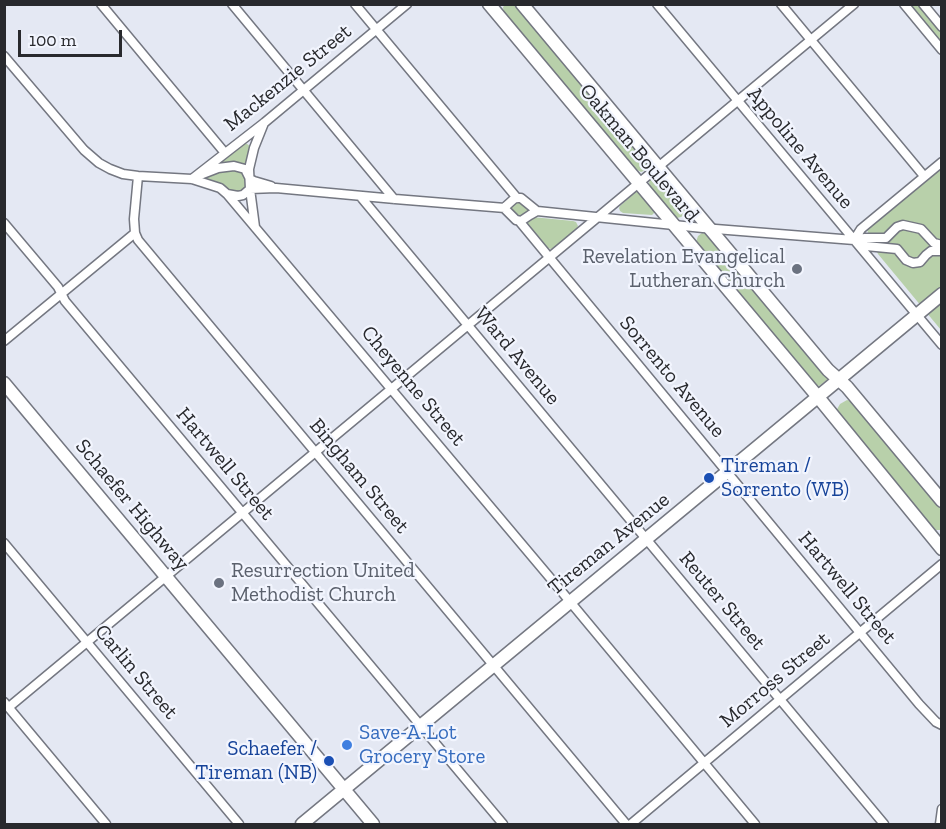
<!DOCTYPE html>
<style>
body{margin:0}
#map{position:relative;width:946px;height:829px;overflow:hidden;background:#e4e8f3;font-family:"Zilla Slab",serif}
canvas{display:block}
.frame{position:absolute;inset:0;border:6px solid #28292d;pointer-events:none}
.scale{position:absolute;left:18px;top:30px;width:104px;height:27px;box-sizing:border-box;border:3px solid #28292d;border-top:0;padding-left:8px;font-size:18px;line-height:21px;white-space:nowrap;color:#28292d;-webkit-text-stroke:4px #f2f5fe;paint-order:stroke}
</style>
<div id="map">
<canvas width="946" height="829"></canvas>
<div class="frame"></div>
<div class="scale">100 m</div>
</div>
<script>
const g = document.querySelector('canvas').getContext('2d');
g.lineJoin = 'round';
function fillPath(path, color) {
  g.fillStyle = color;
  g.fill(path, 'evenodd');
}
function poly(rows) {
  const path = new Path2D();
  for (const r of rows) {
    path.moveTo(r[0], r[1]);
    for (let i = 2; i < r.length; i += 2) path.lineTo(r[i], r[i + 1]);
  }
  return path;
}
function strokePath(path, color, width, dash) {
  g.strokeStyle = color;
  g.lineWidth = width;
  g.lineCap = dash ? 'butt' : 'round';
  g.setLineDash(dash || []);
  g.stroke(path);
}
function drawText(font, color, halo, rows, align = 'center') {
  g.font = font + ' "Zilla Slab",serif';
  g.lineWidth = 4.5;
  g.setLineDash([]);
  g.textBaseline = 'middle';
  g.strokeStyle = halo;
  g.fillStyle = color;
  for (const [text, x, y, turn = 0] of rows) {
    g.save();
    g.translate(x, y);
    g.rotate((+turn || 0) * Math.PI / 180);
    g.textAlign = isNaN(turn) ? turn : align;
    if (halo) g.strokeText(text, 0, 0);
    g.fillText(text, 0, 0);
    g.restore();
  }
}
fillPath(poly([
 [505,5,517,5,648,164,646,170,641,172,635,169,504,14,503,7],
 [909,5,919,5,941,31,941,43],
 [244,142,250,146,251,149,248,166,210,167],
 [229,169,236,169,246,175,246,188,243,192,230,191,219,183,203,180,204,177],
 [941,169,941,330,878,254,867,230],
 [657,176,661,177,686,207,686,211,684,215,681,217,677,218,673,215,650,187,649,183,650,180],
 [637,191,641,192,654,209,655,212,652,215,623,213,620,211,619,208,620,206],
 [513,202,520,203,528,208,529,212,522,218,517,217,508,206],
 [532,217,573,221,576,222,578,226,577,228,555,247,551,249,548,248,528,224,527,221],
 [702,233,708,234,827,375,828,379,823,383,819,386,815,385,697,244,696,242,698,236],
 [847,400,855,402,941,506,941,530,936,530,930,527,836,411,840,404]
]), '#b8d0aa');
const street = poly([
 [101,4,225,153],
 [232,4,394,199],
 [355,4,517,198],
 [657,4,942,345],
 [781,4,924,176],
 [904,4,942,50],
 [923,4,942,27],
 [4,56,84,150,99,163,110,169,123,174,138,176,192,179,220,188,227,194,238,196,243,195,250,189,276,188,395,199,505,208],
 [200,175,218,168,234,166,245,169,250,179,254,181,271,186],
 [192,179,264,123,407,4],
 [227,194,562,592,755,824],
 [360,196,884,824],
 [515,198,521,198,537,211,530,215,521,221,516,220,505,209,505,207,515,198],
 [537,211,703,228,854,240,865,238,886,238,897,227,903,225,921,229,934,243,942,245],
 [520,222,919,704,936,722,942,725],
 [4,223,58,287,65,301,503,824],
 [255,227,250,189,249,169,254,148,264,123],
 [135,233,138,240,626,824],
 [854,240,861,229,942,162],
 [857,242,866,246,897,249,906,260,913,263,920,262,926,255,931,251,942,251],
 [4,341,135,233,134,219,138,176],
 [4,543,239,824],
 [4,702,106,824],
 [9,707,854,4],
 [631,824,942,564],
 [940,824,942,809]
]);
const secondary = poly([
 [489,4,818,397,942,549],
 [522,4,828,370,847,387,942,501],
 [4,383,373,824],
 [302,824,942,294]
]);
strokePath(street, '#747781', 11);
strokePath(secondary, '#747781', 15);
strokePath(street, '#fff', 8);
strokePath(secondary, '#fff', 12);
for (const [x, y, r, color] of [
 [797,269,6,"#6b7280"],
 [709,478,6,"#1a4fb4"],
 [219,583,6,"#6b7280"],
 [347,745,6,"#3f7fe0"],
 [329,761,6,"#1a4fb4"]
]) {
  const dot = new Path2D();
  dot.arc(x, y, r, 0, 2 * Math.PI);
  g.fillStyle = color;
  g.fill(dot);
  strokePath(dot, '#f2f5fe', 2);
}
drawText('21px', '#28292d', '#f2f5fe', [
 ["Mackenzie Street",288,78,-39],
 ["Appoline Avenue",800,148,50],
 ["Oakman Boulevard",639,153,50],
 ["Ward Avenue",517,356,50],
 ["Sorrento Avenue",672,377,50],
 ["Cheyenne Street",413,386,50],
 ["Hartwell Street",225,464,50],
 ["Bingham Street",359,476,50],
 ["Schaefer Highway",132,505,50],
 ["Tireman Avenue",609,544,-39],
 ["Hartwell Street",847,588,50],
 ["Reuter Street",722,601,50],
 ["Carlin Street",136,672,50],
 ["Morross Street",775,680,-40]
]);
drawText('21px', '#5b616d', '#f2f5fe', [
 ["Revelation Evangelical",785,257],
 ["Lutheran Church",785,281],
 ["Resurrection United",231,571,"left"],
 ["Methodist Church",231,595,"left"]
], 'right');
drawText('21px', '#164399', '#f2f5fe', [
 ["Tireman /",721,466],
 ["Sorrento (WB)",721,490],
 ["Schaefer /",317,749,"right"],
 ["Tireman (NB)",317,773,"right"]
], 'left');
drawText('21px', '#366cbe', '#f2f5fe', [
 ["Save-A-Lot",359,733],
 ["Grocery Store",359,757]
], 'left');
</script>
